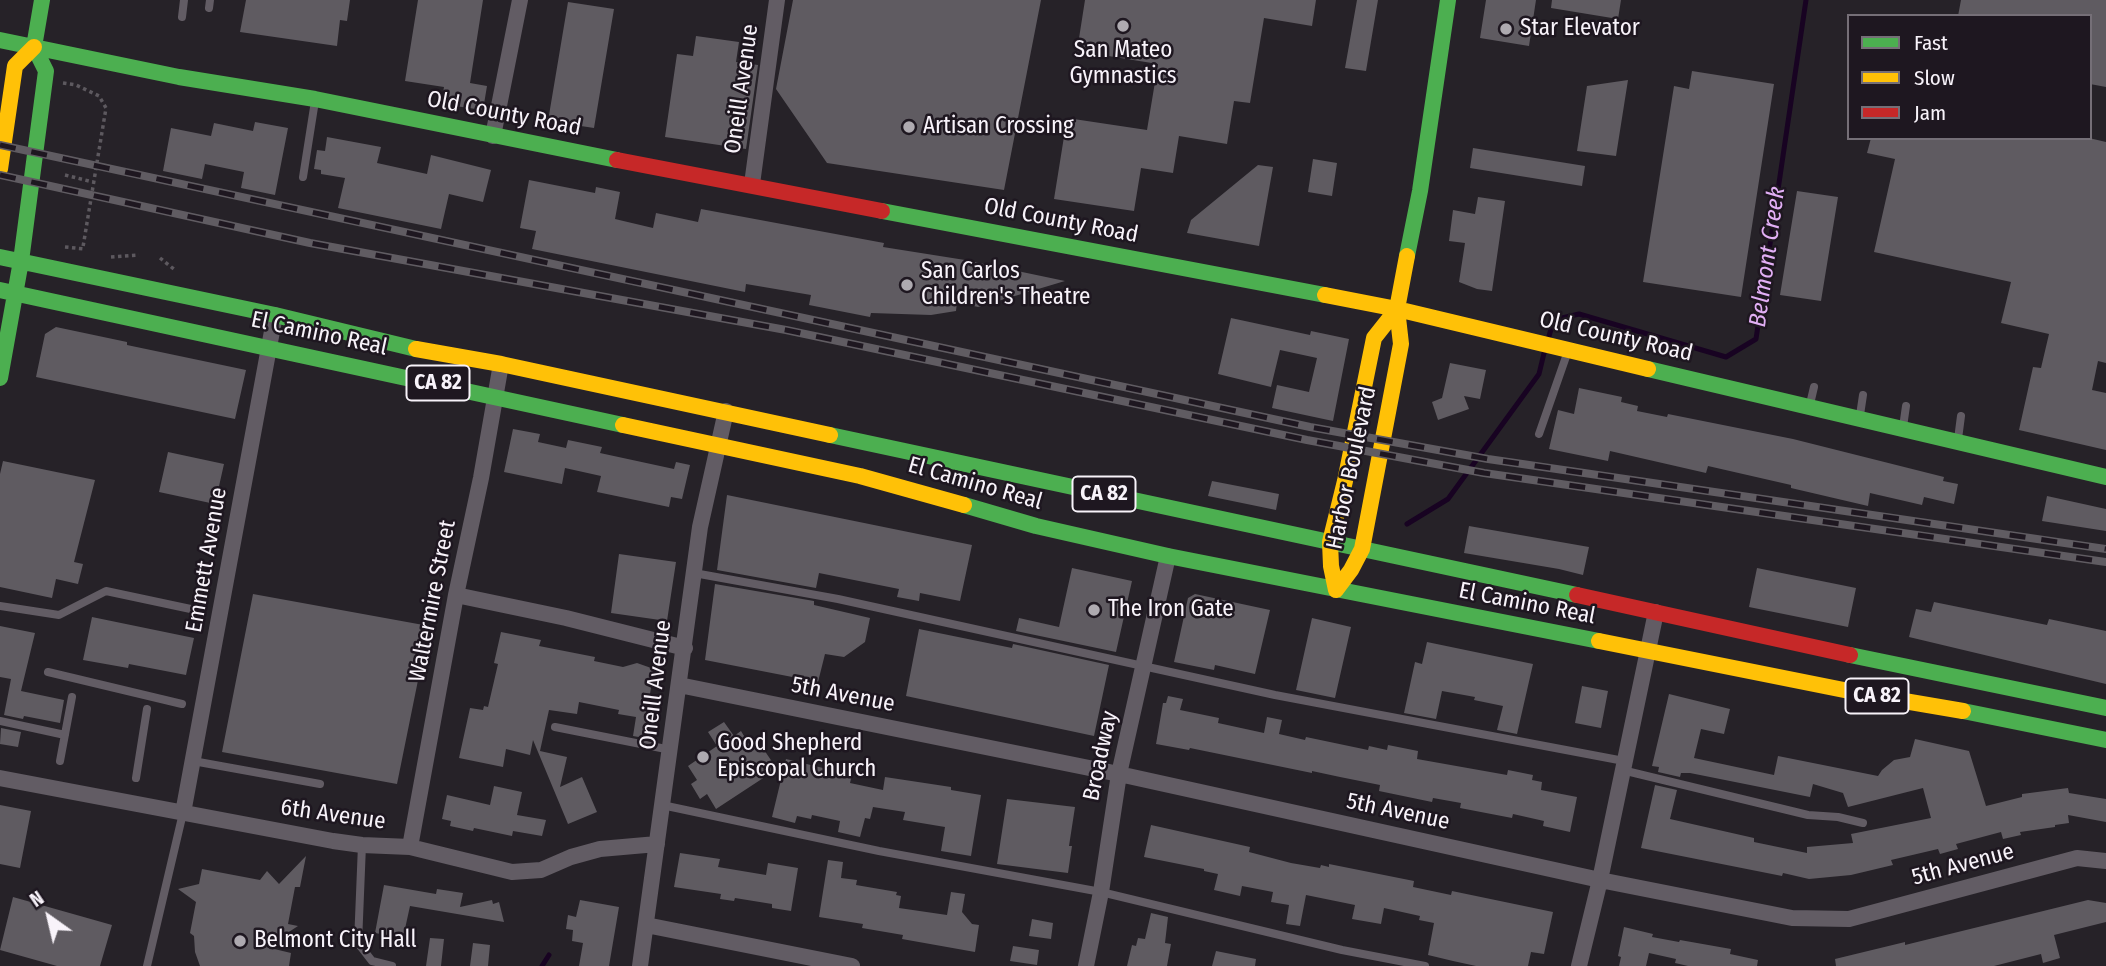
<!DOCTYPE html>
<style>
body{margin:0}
#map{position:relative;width:2106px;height:966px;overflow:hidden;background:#262228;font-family:"Fira Sans Condensed",sans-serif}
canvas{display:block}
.legend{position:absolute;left:1847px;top:14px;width:245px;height:126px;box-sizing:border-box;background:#1e1720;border:2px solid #756f77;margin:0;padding:9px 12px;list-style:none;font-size:21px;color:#f8f3fa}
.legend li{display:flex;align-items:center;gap:14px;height:35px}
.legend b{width:35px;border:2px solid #756f77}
.north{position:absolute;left:14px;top:882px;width:70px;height:70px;-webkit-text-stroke:5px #1e1720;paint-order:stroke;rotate:326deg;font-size:19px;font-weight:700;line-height:28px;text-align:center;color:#f8f3fa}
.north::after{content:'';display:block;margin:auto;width:24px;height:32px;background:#f8f3fa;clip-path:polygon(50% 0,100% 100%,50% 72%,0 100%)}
</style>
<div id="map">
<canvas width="2106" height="966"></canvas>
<ul class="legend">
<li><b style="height:9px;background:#4caf50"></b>Fast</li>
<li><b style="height:9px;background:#ffc107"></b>Slow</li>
<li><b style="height:9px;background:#c62828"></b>Jam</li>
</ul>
<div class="north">N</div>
</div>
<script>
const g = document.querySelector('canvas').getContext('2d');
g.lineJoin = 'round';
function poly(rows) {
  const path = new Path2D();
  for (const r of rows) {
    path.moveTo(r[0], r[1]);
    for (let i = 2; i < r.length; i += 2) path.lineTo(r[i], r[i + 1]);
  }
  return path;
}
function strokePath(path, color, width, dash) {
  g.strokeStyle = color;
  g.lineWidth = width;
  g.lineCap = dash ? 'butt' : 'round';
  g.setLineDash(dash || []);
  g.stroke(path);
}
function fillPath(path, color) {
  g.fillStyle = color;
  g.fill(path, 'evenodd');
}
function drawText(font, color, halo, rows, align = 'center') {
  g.font = font + ' "Fira Sans Condensed",sans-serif';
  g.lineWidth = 5;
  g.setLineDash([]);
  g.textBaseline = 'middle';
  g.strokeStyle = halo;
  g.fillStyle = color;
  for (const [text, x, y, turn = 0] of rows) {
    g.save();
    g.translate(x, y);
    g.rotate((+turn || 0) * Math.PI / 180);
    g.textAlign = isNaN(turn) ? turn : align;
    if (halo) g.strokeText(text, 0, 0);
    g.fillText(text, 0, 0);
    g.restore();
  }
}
strokePath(poly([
 [1548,340,1551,329,1562,318,1579,314,1726,357,1756,339,1806,0],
 [1407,524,1448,499,1539,374,1545,349],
 [542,966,549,955]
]), '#180322', 5);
fillPath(poly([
 [246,0,350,0,347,21,340,20,337,46,240,32],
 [418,0,483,0,470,83,487,86,483,110,441,104,444,87,405,81],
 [793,0,1041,0,1004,190,827,163,776,89],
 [1085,0,1316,0,1312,26,1264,18,1250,103,1234,101,1227,144,1179,136,1173,173,1141,168,1134,211,1054,199,1067,118,1147,130,1158,64,1077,51],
 [1357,0,1378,0,1366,71,1345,68],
 [1486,0,1536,0,1529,46,1480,38],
 [1552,0,1621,0,1618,19,1551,8],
 [1961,0,2106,0,2106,87,2090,84,2090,16,1958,16],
 [568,2,614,9,594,128,548,121],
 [696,36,739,42,736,62,758,65,746,149,665,137,677,54,693,56],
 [1692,71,1774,84,1741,297,1643,282,1674,86,1689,89],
 [1628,80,1616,156,1577,151,1587,86],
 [255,122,288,128,275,195,241,188,244,172,205,164,202,179,163,171,171,128,211,136,214,123,253,131],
 [327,137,381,147,377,163,427,174,431,155,491,170,483,202,449,194,441,229,338,208,345,178,321,174,321,170,314,169,317,150,325,151],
 [1871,138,2089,138,2106,142,2106,363,2098,361,2092,390,2106,393,2106,450,2019,430,2033,367,2041,368,2049,334,2001,323,2011,282,1874,252,1895,159,1867,153],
 [1473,148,1585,166,1582,186,1470,168],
 [1313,159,1337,163,1332,196,1308,192],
 [1258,165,1273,167,1259,246,1187,233,1191,220],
 [529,180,595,193,596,187,620,192,615,219,653,228,656,213,698,222,701,209,884,243,883,247,965,260,1065,281,978,307,957,302,956,311,931,315,871,313,870,317,809,305,811,295,746,284,745,292,532,249,536,231,520,228],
 [1797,191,1838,197,1821,301,1780,295],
 [1478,197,1505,201,1492,291,1477,289,1459,282,1465,243,1449,241,1453,210,1475,214],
 [1231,318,1310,335,1311,331,1349,339,1333,421,1272,408,1277,385,1309,392,1317,358,1280,350,1271,387,1218,374],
 [56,327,127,342,127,345,246,370,235,419,36,377,45,334],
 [1450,363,1486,370,1480,399,1464,396,1469,409,1438,420,1432,402,1442,398],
 [1579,388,1622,397,1621,402,1638,406,1637,411,1667,417,1668,414,1793,439,1944,477,1943,481,1958,484,1954,504,1924,497,1922,505,1870,493,1868,506,1791,488,1791,485,1708,466,1706,473,1610,451,1608,461,1549,449,1558,410,1574,414],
 [513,429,540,434,538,442,566,448,568,440,602,447,600,453,674,469,676,462,690,465,682,499,671,497,669,507,597,492,601,476,565,468,562,484,504,472],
 [168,452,224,464,215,504,159,492],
 [3,461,95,480,74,562,83,564,78,584,56,579,52,598,0,587,0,474],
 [1212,481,1279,494,1276,510,1208,496],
 [727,495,972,545,960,601,920,593,919,601,897,597,899,589,819,573,816,588,717,570],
 [2047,496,2106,509,2106,531,2042,521],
 [1469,526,1589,547,1583,575,1559,569,1464,553],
 [619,554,676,562,667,621,611,613],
 [1072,568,1132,581,1116,652,1016,631,1019,618,1059,627],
 [1757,568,1856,588,1848,627,1749,607],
 [715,584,814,601,814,605,870,618,865,642,844,657,825,654,818,682,705,660],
 [253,594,429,626,397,784,222,752],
 [1195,594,1270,610,1255,674,1215,665,1214,670,1174,662,1188,598],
 [1934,602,2047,625,2049,619,2106,631,2106,684,1909,637,1916,609,1931,612],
 [92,617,194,638,186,675,129,664,128,668,83,660],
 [1312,618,1351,627,1335,698,1296,690],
 [0,626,35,633,21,691,64,700,60,723,24,716,23,719,4,715,11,679,0,677],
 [919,629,1012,648,1013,644,1109,665,1094,736,906,696],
 [501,632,541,640,539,646,595,657,594,661,623,667,637,663,654,669,646,719,653,720,650,739,633,736,636,717,618,714,619,710,579,702,577,714,549,710,540,751,567,757,560,787,582,777,597,812,568,824,533,740,530,755,506,749,503,767,459,758,470,708,483,710,484,706,488,707,498,664,494,663],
 [1427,642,1533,664,1517,734,1497,730,1503,706,1474,700,1475,697,1442,691,1436,719,1404,713,1415,662,1422,664],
 [1582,686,1608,691,1601,728,1575,723],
 [1669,694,1730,709,1724,734,1701,729,1694,758,1774,775,1778,756,1878,776,1882,770,1894,760,1910,757,1915,739,1969,751,1986,806,2022,797,2022,794,2068,788,2069,793,2106,799,2106,822,2068,815,2069,823,2055,825,2055,827,2020,832,2021,835,2003,839,2001,832,1956,844,1958,849,1940,854,1938,849,1891,860,1893,865,1851,875,1809,879,1783,873,1782,876,1641,848,1655,785,1677,790,1670,819,1754,838,1754,842,1807,853,1807,847,1853,843,1851,834,1931,818,1923,788,1848,807,1843,793,1813,784,1810,797,1690,773,1681,773,1680,777,1658,772,1659,767,1652,766],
 [1168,696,1183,699,1180,710,1219,718,1218,723,1264,733,1267,717,1282,720,1279,734,1305,740,1306,737,1368,750,1369,746,1387,750,1388,745,1418,751,1417,759,1507,775,1508,770,1533,775,1532,780,1542,782,1541,790,1577,797,1570,832,1543,826,1544,821,1513,814,1512,818,1460,808,1461,803,1433,798,1432,802,1379,791,1380,785,1340,777,1312,771,1312,773,1190,748,1189,750,1156,744,1163,703,1166,703],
 [724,722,734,736,741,731,750,746,758,741,777,769,716,809,707,794,700,799,691,784,697,780,688,766,717,746,708,732],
 [1,728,21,732,18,747,0,744],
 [786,759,852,775,850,783,883,790,885,777,951,787,951,790,981,795,971,856,941,851,945,827,903,820,905,812,873,807,870,819,865,818,860,837,838,832,840,821,812,815,811,819,797,816,795,823,772,817],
 [494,786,522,792,517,815,546,820,542,836,513,831,512,836,474,828,473,831,450,826,451,821,442,819,447,795,490,805],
 [1007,799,1075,807,1069,846,1072,846,1068,873,997,864],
 [0,805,31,811,20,868,0,864],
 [1151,825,1250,847,1249,852,1291,863,1320,868,1321,865,1329,867,1329,864,1414,881,1413,887,1451,895,1452,891,1553,912,1544,954,1531,952,1528,966,1476,966,1453,961,1428,955,1434,923,1419,920,1420,916,1384,908,1381,924,1352,919,1355,905,1306,895,1300,926,1286,924,1289,905,1271,902,1273,892,1242,886,1240,896,1214,890,1218,874,1204,871,1204,869,1144,857],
 [680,853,720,859,718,867,766,875,768,863,798,868,791,911,772,908,772,904,735,898,734,901,720,899,721,894,674,887],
 [306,856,300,887,295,887,288,924,298,926,266,947,291,953,289,966,200,966,195,952,194,936,190,933,196,902,178,889,199,884,202,869,260,880,267,871,279,884],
 [828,860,843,862,841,878,857,880,856,885,897,892,896,895,901,896,899,908,947,915,951,892,965,894,962,912,972,924,979,925,975,952,902,939,903,935,862,928,863,924,819,917],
 [384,885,436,894,437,889,463,893,460,907,492,900,493,904,499,902,504,922,410,906,403,938,375,933],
 [13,897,112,925,100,966,57,966,0,950],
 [580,900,619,907,609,966,579,966,583,943,572,941,573,930,566,929,568,915,576,917],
 [2088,900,2106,903,2106,922,2054,935,2060,958,2043,963,2041,954,1994,966,1836,966,1835,959,1905,942,1905,945],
 [1151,913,1168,917,1165,943,1171,944,1167,966,1127,966,1132,945,1136,946,1138,938,1145,939],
 [1032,919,1053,923,1051,939,1029,936],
 [1624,927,1653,934,1652,937,1679,942,1680,940,1731,949,1730,954,1758,960,1757,966,1688,966,1675,963,1676,959,1649,953,1646,966,1619,966,1621,957,1618,956],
 [430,938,444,939,441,966,426,966],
 [473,943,490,945,488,966,470,966],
 [1013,946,1039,950,1037,965,1010,961],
 [1216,951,1256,959,1255,966,1212,966]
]), '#5f5b61');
strokePath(poly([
 [63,83,76,85,99,96,106,108,83,247],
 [65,175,93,182],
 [65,247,85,249],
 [111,257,139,255],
 [160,258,175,270]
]), '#5d595f', 3.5, [3.5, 3.5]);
strokePath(poly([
 [209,8,210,0],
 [182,17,184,0],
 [303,177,315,101],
 [1810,404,1814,387],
 [1860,415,1863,395],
 [1903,427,1906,406],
 [1539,434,1568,351],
 [1958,439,1961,416],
 [694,573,838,599,1275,695,1624,761],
 [0,606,59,615,106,591,200,611],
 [48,672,182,704],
 [0,721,65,735],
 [555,727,671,750],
 [60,761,72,697],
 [193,761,320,784],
 [1622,770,1808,815,1838,817,1863,823],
 [136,778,147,709],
 [662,805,879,851,1101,892,1342,950,1425,966],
 [362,845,358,943,372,961,392,966],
 [147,966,183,813]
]), '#625c64', 8);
strokePath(poly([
 [493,136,520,0],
 [752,184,777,0],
 [456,595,566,618,685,648],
 [679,685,1119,774,1600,880,1792,918,1849,919,2077,858,2106,861],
 [0,778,333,841,362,845,410,847,512,872,541,870,571,857,600,849,657,844],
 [183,813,275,315],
 [410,847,456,595,481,478,501,364],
 [646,925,852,966],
 [640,966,700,527,726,411],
 [1086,966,1101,892,1119,774,1168,556],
 [1579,966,1600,880,1656,612]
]), '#625c64', 16);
strokePath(poly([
 [0,40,179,77,315,99,617,160],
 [882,211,1325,295],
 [1407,256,1420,191,1448,0],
 [0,257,275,315,416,349],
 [0,290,623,425],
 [1648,369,2106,477],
 [0,378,21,261,46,71,34,47,42,0],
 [830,435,1577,595],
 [964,505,1036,526,1168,556,1599,641],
 [1850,655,2106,708],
 [1963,711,2106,740]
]), '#4caf50', 16);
strokePath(poly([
 [0,169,15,66,34,47],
 [1325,295,1397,309,1648,369],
 [416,349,501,364,830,435],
 [623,425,860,476,964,505],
 [1336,590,1351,570,1362,549,1401,344,1397,309,1407,256],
 [1336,590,1331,566,1330,542,1345,481,1374,338,1397,309],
 [1599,641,1869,695,1963,711]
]), '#ffc107', 16);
strokePath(poly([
 [617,160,882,211],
 [1577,595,1850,655]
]), '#c62828', 16);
const rail = poly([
 [0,145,1310,427,1488,459,2106,549],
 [0,175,310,243,786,330,1307,440,1484,473,2106,562]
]);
strokePath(rail, '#605c62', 8);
strokePath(rail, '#1e1720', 5, [16]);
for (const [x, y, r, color] of [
 [1123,26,7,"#aeaab0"],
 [1506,29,7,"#aeaab0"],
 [909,127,7,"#aeaab0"],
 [907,285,7,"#aeaab0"],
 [1094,610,7,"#aeaab0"],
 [703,757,7,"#aeaab0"],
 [240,941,7,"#aeaab0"]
]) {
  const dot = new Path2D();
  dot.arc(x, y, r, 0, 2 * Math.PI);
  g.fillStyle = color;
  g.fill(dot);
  strokePath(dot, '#1e1720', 2.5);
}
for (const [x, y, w] of [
 [438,383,63],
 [1104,494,63],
 [1877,696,63]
]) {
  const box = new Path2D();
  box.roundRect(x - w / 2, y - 17.5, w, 35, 5);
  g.fillStyle = '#1e1720';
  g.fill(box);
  strokePath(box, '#f8f3fa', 2);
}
drawText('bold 21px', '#f8f3fa', null, [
 ["CA 82",438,383],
 ["CA 82",1104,494],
 ["CA 82",1877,696]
]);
drawText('23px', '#f8f3fa', '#1e1720', [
 ["Star Elevator",1520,29],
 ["San Mateo",1123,51,"center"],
 ["Gymnastics",1123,77,"center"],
 ["Artisan Crossing",923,127],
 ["San Carlos",921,272],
 ["Children's Theatre",921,298],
 ["The Iron Gate",1108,610],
 ["Good Shepherd",717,744],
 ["Episcopal Church",717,770],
 ["Belmont City Hall",254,941]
], 'left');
drawText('23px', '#f8f3fa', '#1e1720', [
 ["Oneill Avenue",742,89,-82],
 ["Old County Road",504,114,11],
 ["Old County Road",1061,221,11],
 ["El Camino Real",319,334,12],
 ["Old County Road",1616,337,13],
 ["Harbor Boulevard",1352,468,-78],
 ["El Camino Real",975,484,16],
 ["Emmett Avenue",207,560,-80],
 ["Waltermire Street",433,601,-79],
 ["El Camino Real",1527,604,11],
 ["Oneill Avenue",656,685,-83],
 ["5th Avenue",843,695,11],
 ["Broadway",1101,756,-78],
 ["5th Avenue",1398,812,12],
 ["6th Avenue",333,815,8],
 ["5th Avenue",1963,865,-15]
]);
drawText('italic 24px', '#e2aff5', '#1e1720', [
 ["Belmont Creek",1768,257,-82]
]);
</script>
